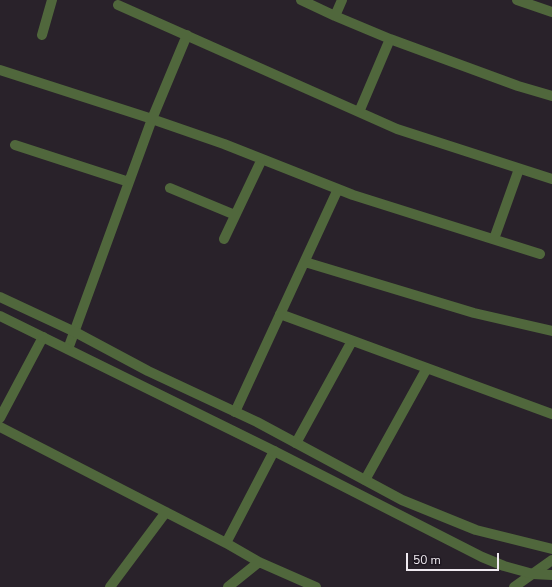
<!DOCTYPE html>
<style>
body{margin:0}
#map{position:relative;width:552px;height:587px;overflow:hidden;background:#29222a;font-family:"Nunito Sans",sans-serif}
canvas{display:block}
.scale{position:absolute;left:406px;top:553px;width:93px;height:18px;box-sizing:border-box;border:2px solid #efeaf0;border-top:0;padding-left:5px;font-size:12px;line-height:14px;white-space:nowrap;color:#efeaf0;-webkit-text-stroke:3px #1f1821;paint-order:stroke}
</style>
<div id="map">
<canvas width="552" height="587"></canvas>
<div class="scale">50 m</div>
</div>
<script>
const g = document.querySelector('canvas').getContext('2d');
g.lineJoin = 'round';
function poly(rows) {
  const path = new Path2D();
  for (const r of rows) {
    path.moveTo(r[0], r[1]);
    for (let i = 2; i < r.length; i += 2) path.lineTo(r[i], r[i + 1]);
  }
  return path;
}
function strokePath(path, color, width, dash) {
  g.strokeStyle = color;
  g.lineWidth = width;
  g.lineCap = dash ? 'butt' : 'round';
  g.setLineDash(dash || []);
  g.stroke(path);
}
strokePath(poly([
 [301,0,335,16,390,39,518,86,552,96],
 [517,0,552,12],
 [118,5,397,129,552,179],
 [335,16,342,0],
 [42,35,52,0],
 [0,70,146,117,224,144,353,195,540,254],
 [359,112,390,39],
 [15,145,129,182],
 [170,188,235,215],
 [224,239,262,159],
 [494,239,519,169],
 [305,262,474,313,552,331],
 [280,314,552,414],
 [68,349,152,119,187,35],
 [235,412,338,189],
 [0,418,43,337],
 [0,427,226,543,259,562,316,587],
 [296,443,352,341],
 [365,480,427,368],
 [226,543,274,451],
 [110,587,166,512],
 [228,587,259,562],
 [514,587,552,560]
]), '#50673c', 10);
strokePath(poly([
 [0,297,75,332,148,371,257,422,402,500,476,530,552,549],
 [0,316,274,451,482,557,504,566,533,574,552,575]
]), '#50673c', 10);
</script>
